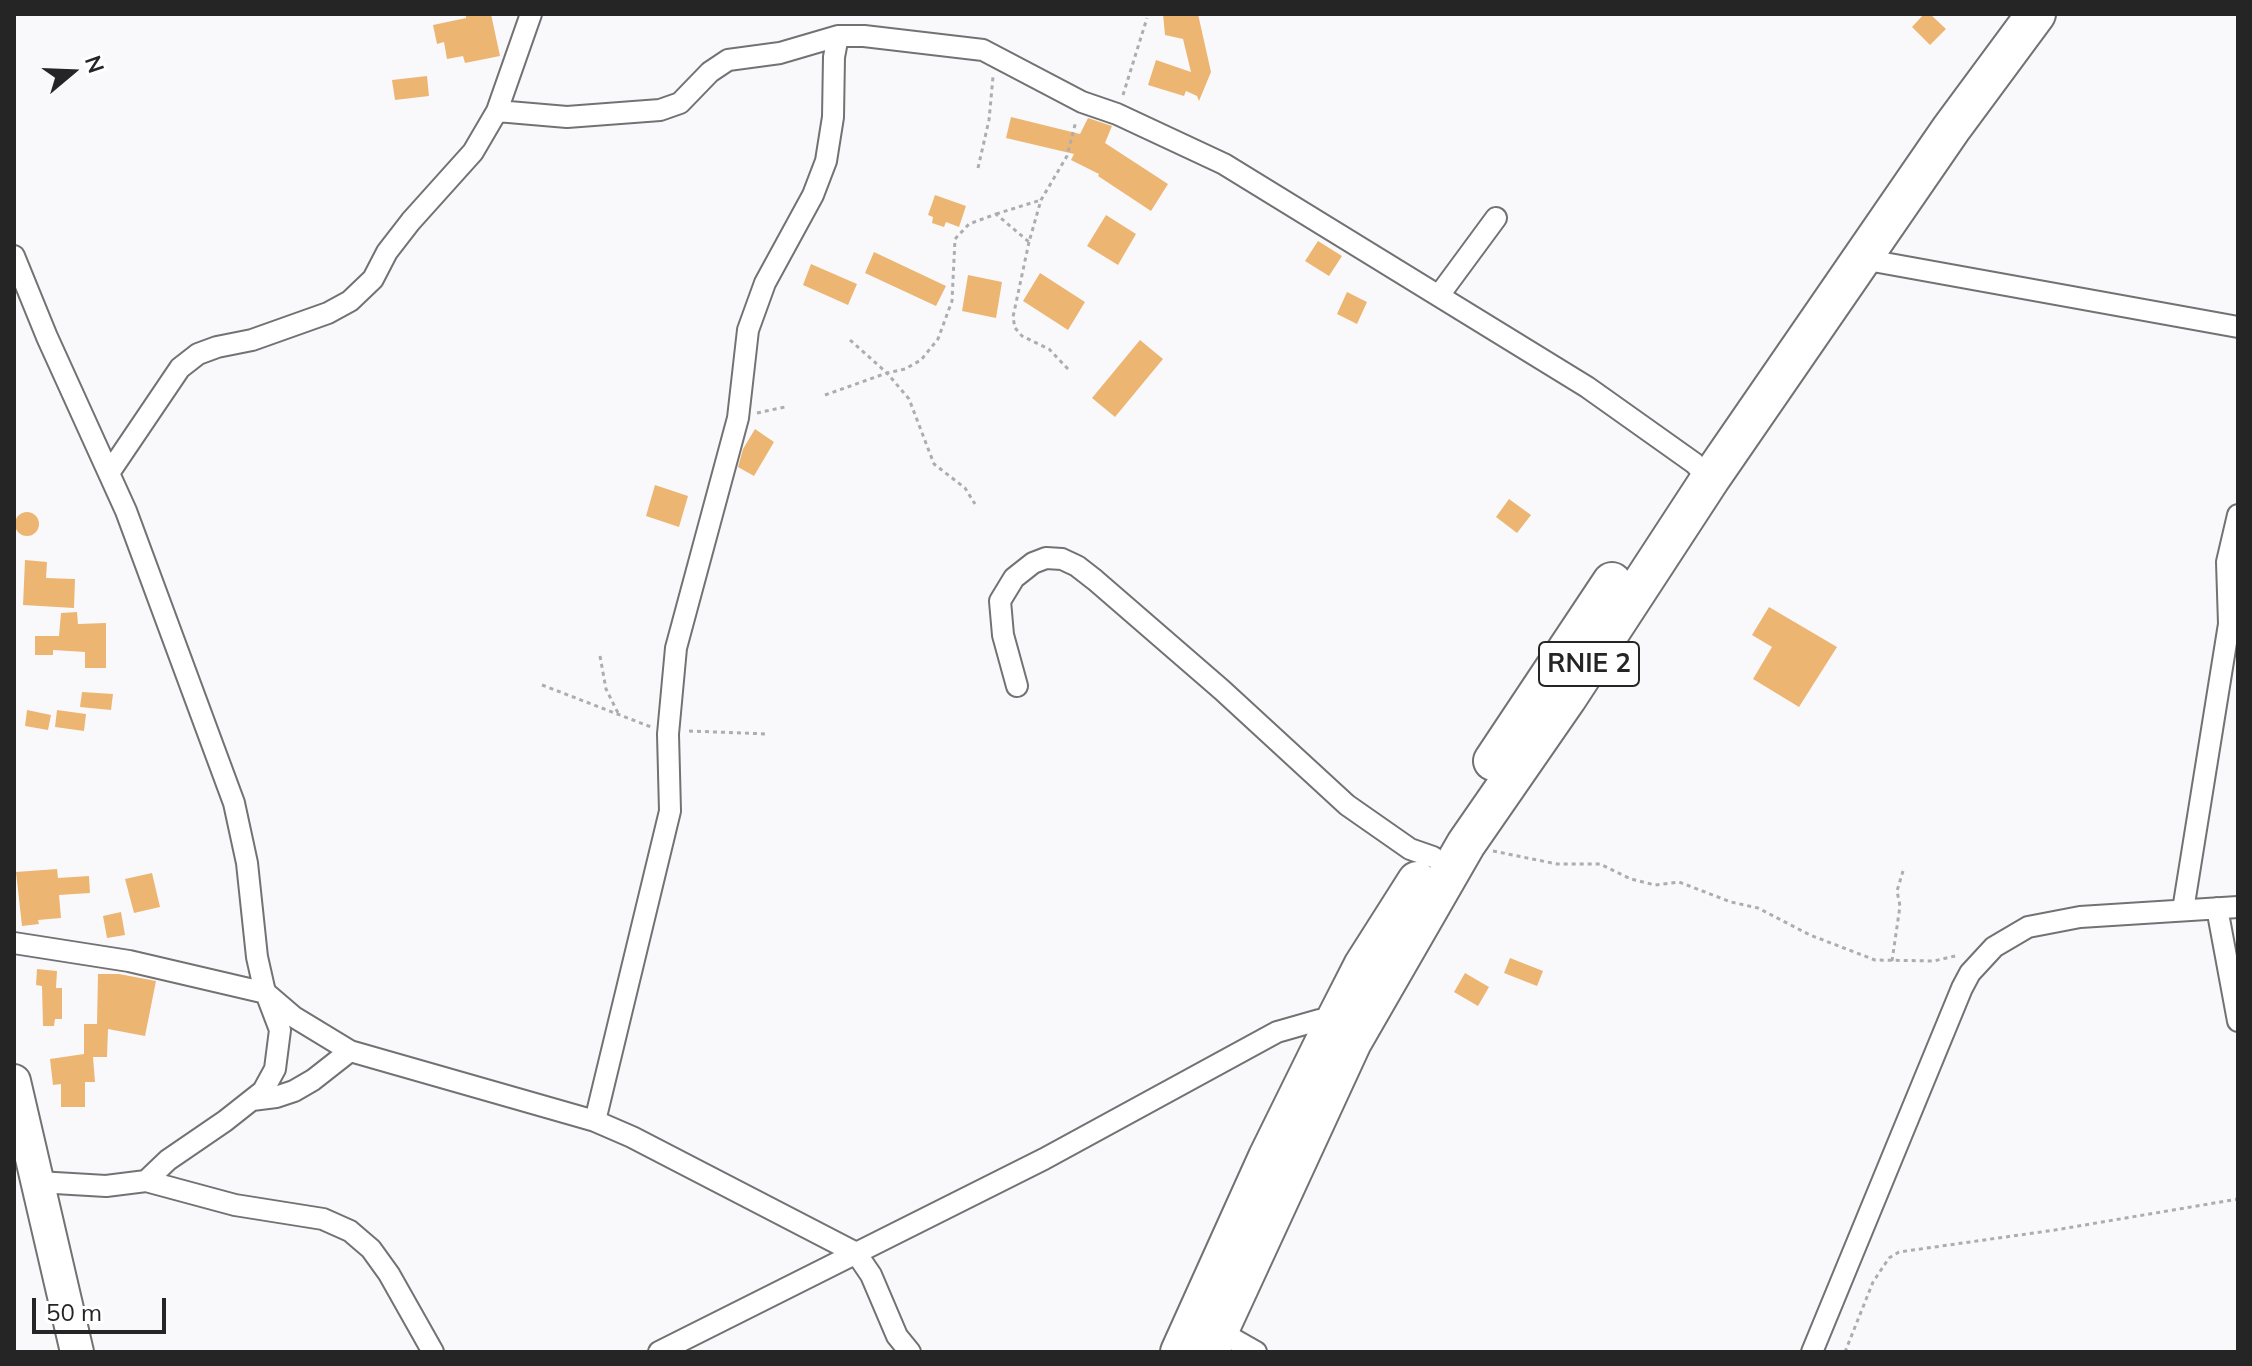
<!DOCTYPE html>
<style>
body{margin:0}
#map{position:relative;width:2252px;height:1366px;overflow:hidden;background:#f9f9fc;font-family:Mulish,sans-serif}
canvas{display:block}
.frame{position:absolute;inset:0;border:16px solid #252526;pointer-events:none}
.north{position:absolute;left:32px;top:32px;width:80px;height:80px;-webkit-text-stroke:6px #fff;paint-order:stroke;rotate:71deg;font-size:22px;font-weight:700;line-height:32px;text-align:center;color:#252526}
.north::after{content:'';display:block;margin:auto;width:28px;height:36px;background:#252526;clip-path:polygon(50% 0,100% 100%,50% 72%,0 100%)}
.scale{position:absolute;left:32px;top:1298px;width:134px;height:36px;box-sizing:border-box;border:4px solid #252526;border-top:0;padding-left:10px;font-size:24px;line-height:28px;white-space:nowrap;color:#252526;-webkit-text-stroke:6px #fff;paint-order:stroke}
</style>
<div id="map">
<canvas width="2252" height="1366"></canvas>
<div class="frame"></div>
<div class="north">N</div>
<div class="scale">50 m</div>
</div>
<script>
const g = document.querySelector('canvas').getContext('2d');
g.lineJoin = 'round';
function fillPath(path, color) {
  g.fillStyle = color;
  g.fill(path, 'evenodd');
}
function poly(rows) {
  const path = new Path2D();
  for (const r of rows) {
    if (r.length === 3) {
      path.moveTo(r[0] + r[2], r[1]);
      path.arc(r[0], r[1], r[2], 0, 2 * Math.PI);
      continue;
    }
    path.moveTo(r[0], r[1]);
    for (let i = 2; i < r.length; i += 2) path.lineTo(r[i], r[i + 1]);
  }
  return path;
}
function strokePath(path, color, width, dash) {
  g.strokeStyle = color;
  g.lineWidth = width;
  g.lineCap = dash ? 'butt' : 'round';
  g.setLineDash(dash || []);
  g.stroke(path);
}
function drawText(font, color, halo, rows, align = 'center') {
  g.font = font + ' Mulish,sans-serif';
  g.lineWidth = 6;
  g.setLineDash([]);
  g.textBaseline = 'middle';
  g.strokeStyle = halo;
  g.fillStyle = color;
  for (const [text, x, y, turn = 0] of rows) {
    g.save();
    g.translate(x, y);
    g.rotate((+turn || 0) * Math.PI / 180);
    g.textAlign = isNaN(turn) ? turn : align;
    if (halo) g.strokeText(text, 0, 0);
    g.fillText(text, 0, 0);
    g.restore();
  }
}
fillPath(poly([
 [466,14,491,14,500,56,465,63,463,56,447,59,444,42,437,44,433,25,466,18],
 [1163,14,1198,14,1211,72,1199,101,1197,96,1186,91,1184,96,1148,85,1156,60,1191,72,1183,39,1165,35],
 [1924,14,1930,14,1946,29,1930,45,1912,27],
 [427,76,429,96,395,100,392,80],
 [1011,117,1080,134,1088,118,1112,126,1105,143,1168,184,1151,211,1098,176,1099,174,1071,160,1074,154,1006,138],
 [935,195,966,206,959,227,946,222,944,227,932,223,933,217,928,215],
 [1106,215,1136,234,1118,265,1087,246],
 [1318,241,1342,256,1329,276,1305,261],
 [874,252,946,286,936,306,865,273],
 [811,264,857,284,848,305,803,285],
 [1040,273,1085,302,1068,330,1023,301],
 [968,275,1002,282,996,318,962,311],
 [1347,292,1367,302,1357,324,1337,314],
 [1140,340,1163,359,1115,417,1092,398],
 [755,429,774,442,754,476,738,467,743,449],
 [655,485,688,496,679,527,646,516],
 [1509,499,1531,515,1517,533,1496,517],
 [27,524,12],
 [25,560,47,562,46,578,75,579,74,608,23,605],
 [1769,607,1837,647,1799,707,1753,679,1772,647,1752,635],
 [77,612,78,624,106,623,106,668,85,668,85,652,53,650,53,655,35,655,35,636,59,636,61,613],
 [82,692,113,694,111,710,80,707],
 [27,710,51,715,48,730,25,726],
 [57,710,86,714,84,731,55,727],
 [57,869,58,878,89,876,90,893,59,895,61,918,38,920,39,924,22,926,16,872],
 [152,873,160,907,134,913,125,879],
 [121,912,125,935,107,938,103,916],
 [1510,958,1543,971,1537,986,1504,973],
 [37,969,57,971,56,988,62,988,62,1019,55,1019,54,1026,43,1026,42,986,36,985],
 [1465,973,1489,987,1478,1006,1454,992],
 [98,974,119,974,156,981,145,1036,108,1029,107,1057,93,1057,95,1082,85,1082,85,1107,61,1107,61,1084,53,1085,50,1059,84,1054,84,1024,97,1024]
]), '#edb572');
const street = poly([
 [497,111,567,117,660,110,680,103,710,72,728,60,780,53,838,36,864,36,983,50,1082,102,1117,114,1224,164,1587,387,1694,463,1710,479],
 [14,256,47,337,126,511,234,803,247,863,257,957,264,988,280,1030,275,1069,263,1091,225,1121,168,1160,146,1181],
 [1862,259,2238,327],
 [1440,294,1496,218],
 [109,473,180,368,198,354,217,347,252,340,328,313,350,301,373,279,387,252,411,221,473,152,497,111,531,14],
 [1017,686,1003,635,1000,601,1014,578,1033,563,1046,558,1062,559,1077,566,1095,580,1222,690,1347,805,1410,849,1433,857],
 [2217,908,2238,1021],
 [2183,910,2229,624,2227,562,2238,515],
 [14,943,129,961,266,993,294,1017,350,1051,595,1121,632,1137,856,1253,871,1275,897,1336,910,1352],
 [252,1100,276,1097,294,1091,313,1080,350,1051],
 [595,1121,670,811,668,734,676,648,738,418,748,330,765,283,813,195,826,161,833,117,834,57,838,36],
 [38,1182,106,1186,146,1181,235,1205,323,1219,350,1231,371,1249,389,1274,433,1352],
 [1219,1331,1256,1352],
 [659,1352,1044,1159,1277,1032,1319,1020,1339,1020],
 [1812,1352,1962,988,1970,973,1994,947,2028,927,2080,917,2238,907]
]);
const primary = poly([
 [14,1081,77,1352]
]);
const highway = poly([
 [1493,761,1612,582],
 [1180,1352,1268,1157,1336,1019,1363,966,1417,881],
 [1209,1352,1352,1042,1466,844,1567,698,1710,479,1951,129,2036,14]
]);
strokePath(street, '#727274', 24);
strokePath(primary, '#727274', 36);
strokePath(highway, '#727274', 42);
strokePath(poly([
 [1123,95,1147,18],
 [978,168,989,120,993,77],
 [996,214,1041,200],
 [1029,242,1013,317,1015,328,1022,336,1049,349,1068,369],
 [850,340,887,373,905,369,921,360,938,339,952,301,955,239,969,224,996,214,1029,242,1041,200,1067,156,1076,121],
 [825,395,887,373,909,399,934,464,965,488,975,504],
 [757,413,785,407],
 [600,656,606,689,618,713],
 [542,685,651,727],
 [689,731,768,734],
 [1493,851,1557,864,1600,864,1631,879,1655,885,1679,882,1731,902,1758,908,1810,935,1875,960,1934,961,1959,955],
 [1892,961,1900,906,1897,891,1903,871],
 [1845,1352,1873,1282,1889,1258,1899,1252,2055,1230,2238,1199]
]), '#adadaf', 3, [4, 4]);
strokePath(street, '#fff', 20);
strokePath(primary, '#fff', 32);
strokePath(highway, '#fff', 38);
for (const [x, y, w] of [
 [1589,664,100]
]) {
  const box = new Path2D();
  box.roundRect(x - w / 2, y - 22, w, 44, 6);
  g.fillStyle = '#fff';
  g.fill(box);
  strokePath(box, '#252526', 2);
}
drawText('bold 26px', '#252526', null, [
 ["RNIE 2",1589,664]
]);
</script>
